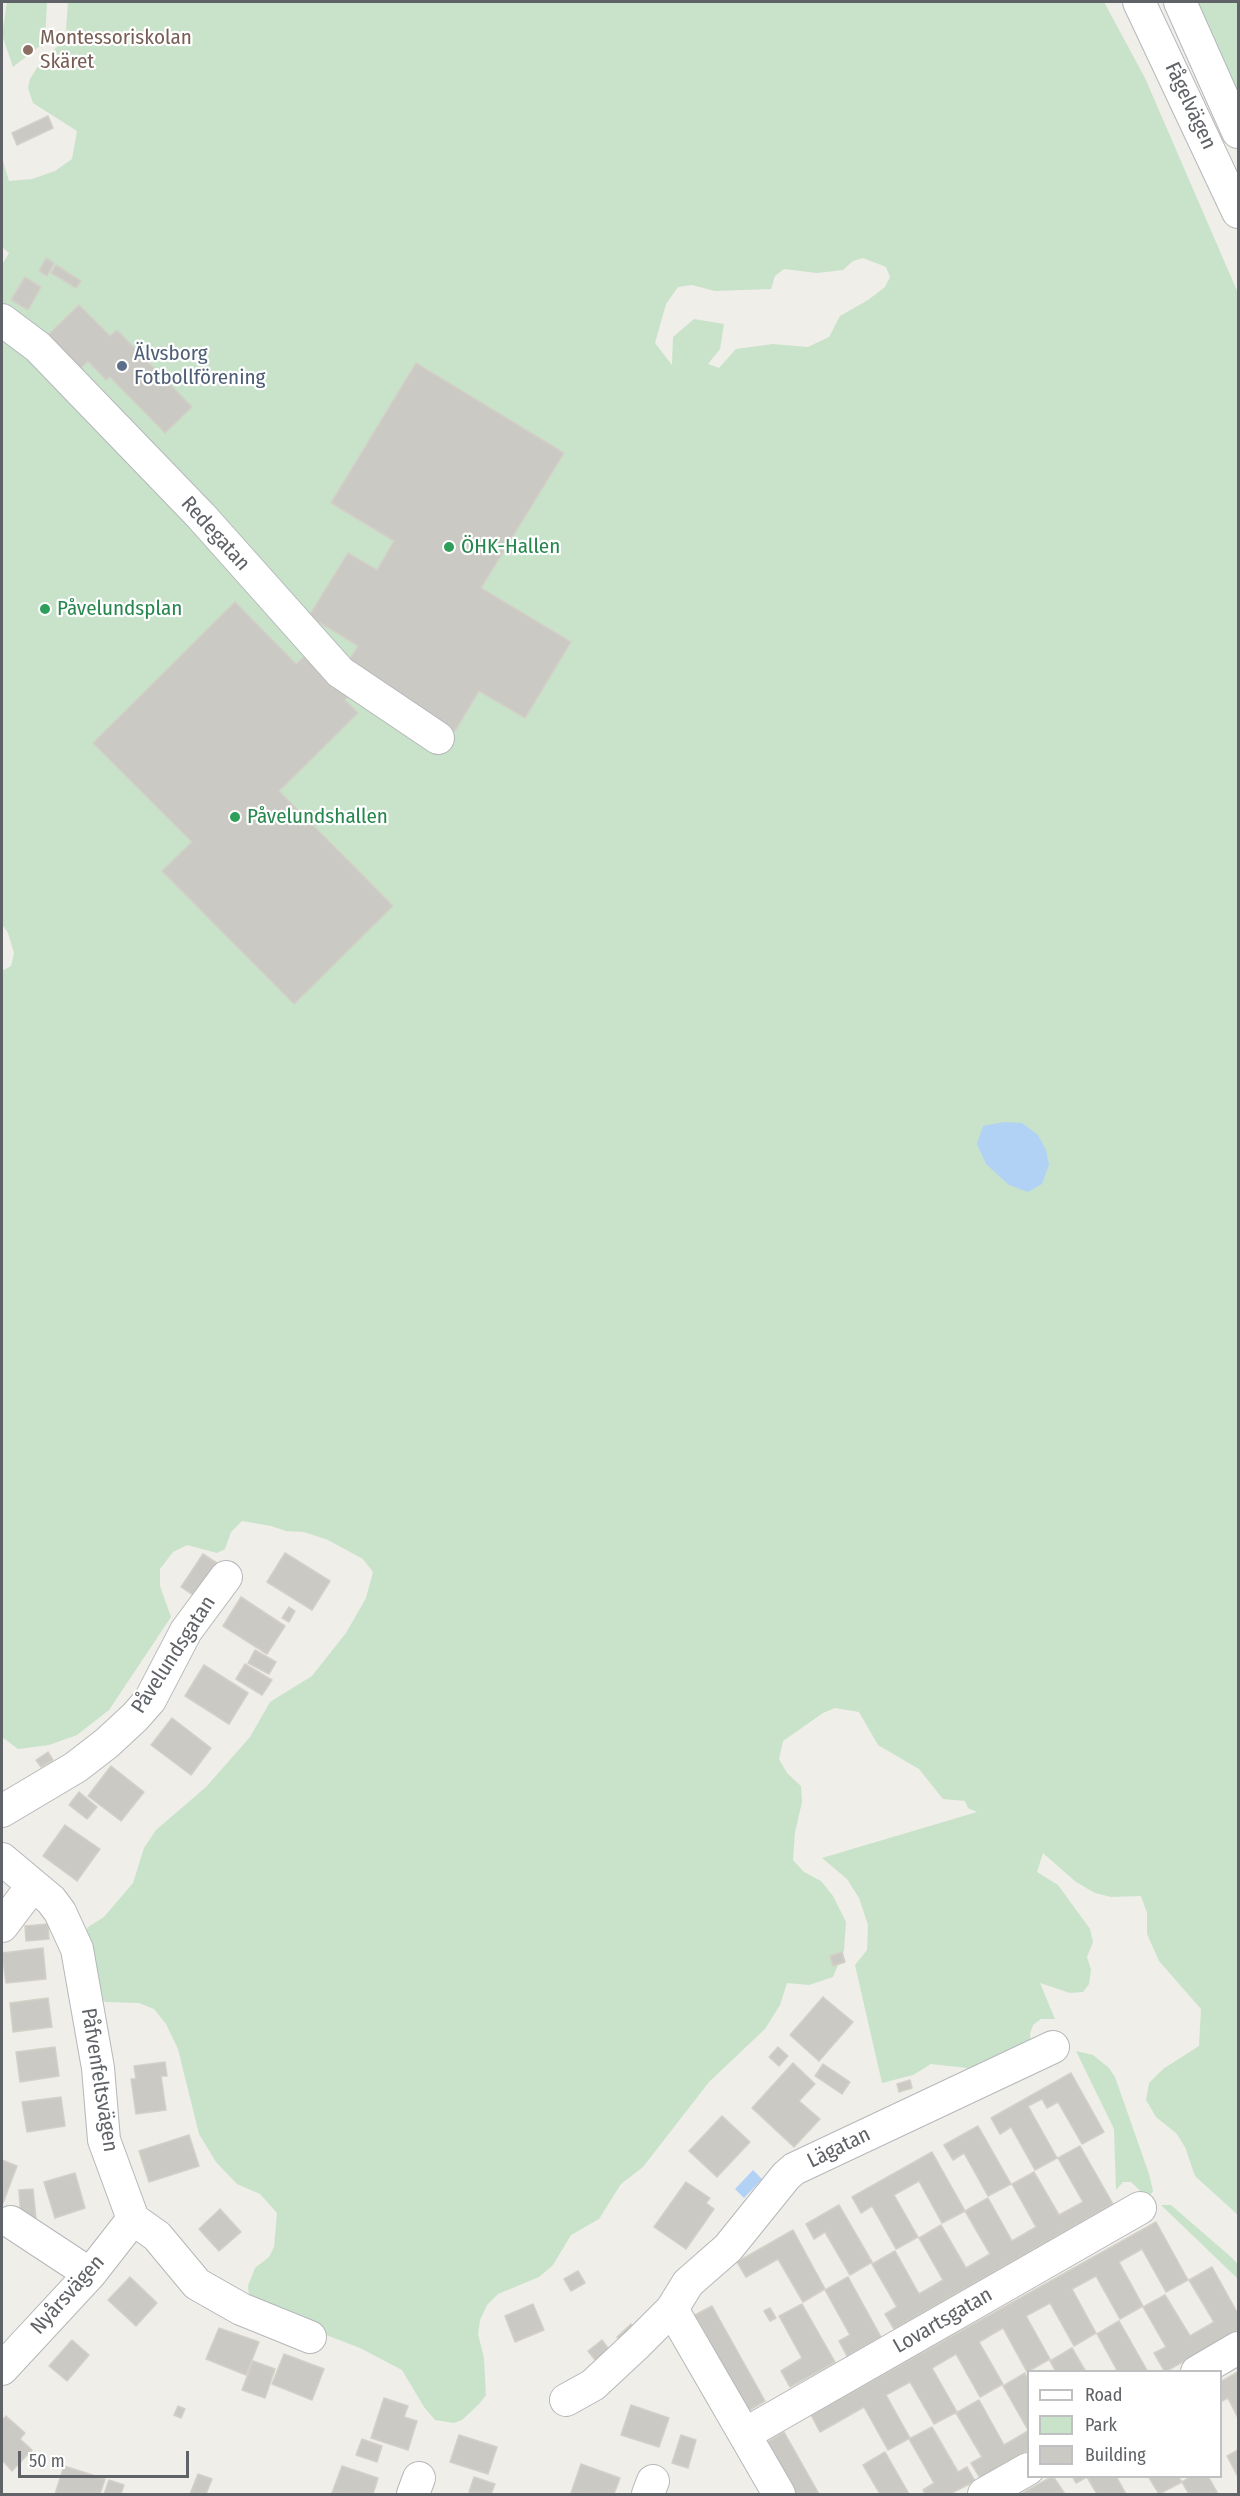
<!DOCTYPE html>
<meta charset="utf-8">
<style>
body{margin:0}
#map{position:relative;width:1240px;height:2496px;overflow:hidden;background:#efeee8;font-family:"Fira Sans Condensed",sans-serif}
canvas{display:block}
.frame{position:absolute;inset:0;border:3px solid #5f6266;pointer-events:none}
.legend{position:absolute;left:1027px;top:2370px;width:195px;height:108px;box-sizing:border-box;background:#fff;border:2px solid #bfc0c2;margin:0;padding:8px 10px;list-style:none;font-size:18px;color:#5f6266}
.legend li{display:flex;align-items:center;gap:12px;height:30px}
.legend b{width:30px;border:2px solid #bfc0c2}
.scale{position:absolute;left:18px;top:2451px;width:171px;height:27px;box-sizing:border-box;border:3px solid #5f6266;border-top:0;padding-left:8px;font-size:18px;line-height:21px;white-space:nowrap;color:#5f6266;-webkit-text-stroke:4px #fff;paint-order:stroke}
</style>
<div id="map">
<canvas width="1240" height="2496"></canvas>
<div class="frame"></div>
<ul class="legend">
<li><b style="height:8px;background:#fff"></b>Road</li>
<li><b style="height:16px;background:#c8e3ca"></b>Park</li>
<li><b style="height:16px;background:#cbc9c4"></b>Building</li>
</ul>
<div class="scale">50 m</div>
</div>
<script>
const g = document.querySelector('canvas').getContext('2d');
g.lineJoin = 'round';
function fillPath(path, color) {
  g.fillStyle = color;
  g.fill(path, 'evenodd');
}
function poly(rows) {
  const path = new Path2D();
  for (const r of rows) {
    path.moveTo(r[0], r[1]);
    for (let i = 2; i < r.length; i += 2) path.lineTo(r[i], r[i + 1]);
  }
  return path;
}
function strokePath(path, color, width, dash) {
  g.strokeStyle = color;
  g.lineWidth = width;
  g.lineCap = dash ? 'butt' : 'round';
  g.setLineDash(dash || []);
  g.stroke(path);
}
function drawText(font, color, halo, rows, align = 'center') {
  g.font = font + ' "Fira Sans Condensed",sans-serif';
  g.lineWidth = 4.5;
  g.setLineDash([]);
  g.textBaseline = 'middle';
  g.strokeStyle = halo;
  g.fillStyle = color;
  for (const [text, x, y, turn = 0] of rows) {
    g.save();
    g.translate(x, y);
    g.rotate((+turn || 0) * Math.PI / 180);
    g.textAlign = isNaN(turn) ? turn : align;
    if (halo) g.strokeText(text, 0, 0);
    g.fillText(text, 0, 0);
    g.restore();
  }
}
fillPath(poly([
 [7,2,47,2,45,42,13,67,2,35],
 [68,2,1104,2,1145,78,1238,293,1238,2215,1195,2176,1185,2147,1176,2133,1156,2117,1146,2100,1149,2083,1163,2069,1199,2046,1201,2009,1159,1961,1147,1934,1147,1913,1141,1896,1111,1897,1095,1893,1076,1882,1043,1853,1037,1872,1058,1885,1090,1929,1093,1942,1087,1957,1091,1970,1089,1984,1083,1992,1070,1993,1040,1983,1055,2019,1041,2019,1033,2025,1030,2034,1031,2046,995,2071,931,2064,913,2075,882,2083,855,1965,867,1950,868,1925,859,1898,847,1879,822,1858,977,1812,968,1808,965,1801,943,1799,919,1769,878,1745,859,1712,835,1708,823,1713,783,1741,779,1759,787,1773,801,1786,802,1802,795,1832,793,1860,804,1872,821,1881,833,1896,846,1922,844,1950,833,1977,809,1985,787,1983,780,2005,765,2029,709,2082,643,2167,621,2184,599,2219,571,2235,553,2265,539,2277,498,2294,487,2305,480,2320,478,2334,484,2358,486,2395,479,2404,462,2420,454,2423,435,2420,424,2407,402,2370,360,2348,326,2335,249,2296,248,2286,255,2268,269,2257,274,2247,277,2213,260,2194,237,2184,216,2162,199,2134,178,2049,166,2024,154,2009,139,2003,105,2002,95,1992,83,1937,88,1927,104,1917,133,1883,144,1848,156,1830,206,1787,250,1737,270,1702,312,1676,346,1633,366,1598,373,1572,363,1559,328,1540,304,1532,286,1531,271,1526,242,1521,231,1532,225,1549,217,1553,187,1545,173,1552,160,1569,160,1586,171,1617,109,1710,77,1735,49,1745,18,1749,2,1737,2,971,11,966,14,953,8,933,2,924,2,265,9,253,2,247,2,158,9,181,32,179,55,171,72,159,77,131,33,103,28,88,30,79,40,63,58,46,66,31],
 [863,258,886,267,890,277,885,287,868,300,840,316,829,337,808,347,773,344,736,349,719,368,708,364,720,349,724,324,694,319,673,337,672,365,655,343,666,304,678,287,692,285,715,291,771,289,775,276,784,269,817,273,843,270,853,261],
 [1188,2,1238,2,1238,111],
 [1076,2051,1093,2055,1109,2068,1115,2077,1149,2174,1153,2191,1148,2198,1131,2182,1123,2182,1116,2190,1114,2129],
 [1161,2205,1171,2205,1231,2257,1238,2264,1238,2279]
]), '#c8e3ca');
fillPath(poly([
 [1004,1122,1022,1123,1038,1135,1046,1150,1049,1165,1042,1184,1028,1192,1009,1185,986,1164,977,1144,983,1126],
 [753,2170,762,2179,744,2198,735,2189]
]), '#b2d2f5');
const building = poly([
 [48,116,53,128,17,145,12,133,48,116],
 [46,258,54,263,47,276,39,271,46,258],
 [56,265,81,281,76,288,51,273,56,265],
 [25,277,41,287,28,310,11,300,25,277],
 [79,305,110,336,117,330,192,407,165,433,110,377,106,380,88,361,78,371,45,338,79,305],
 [416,363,564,453,481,588,571,642,525,718,479,691,455,731,346,665,358,646,309,616,348,553,377,570,394,541,331,503,416,363],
 [235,602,296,664,307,654,324,671,320,674,334,689,338,684,350,695,345,700,358,713,279,791,393,906,294,1004,162,871,192,842,93,743,235,602],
 [285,1553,330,1581,312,1610,267,1582,285,1553],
 [203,1554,220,1565,199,1599,181,1587,203,1554],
 [241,1597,285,1626,267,1654,223,1626,241,1597],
 [289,1607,295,1611,289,1622,282,1618,289,1607],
 [255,1650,276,1662,269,1674,248,1663,255,1650],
 [245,1664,272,1680,262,1695,236,1679,245,1664],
 [204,1665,248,1693,229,1724,185,1696,204,1665],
 [172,1718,211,1748,191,1775,151,1745,172,1718],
 [48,1752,53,1760,41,1767,36,1760,48,1752],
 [111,1766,144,1792,121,1821,88,1796,111,1766],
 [79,1792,97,1807,87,1819,69,1805,79,1792],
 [65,1825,100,1849,77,1881,43,1856,65,1825],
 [48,1924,49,1939,26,1941,25,1926,48,1924],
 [43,1948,46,1979,6,1983,2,1953,43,1948],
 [842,1952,845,1962,833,1966,830,1956,842,1952],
 [823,1997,853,2022,819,2061,790,2035,823,1997],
 [48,1998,52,2027,13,2032,10,2003,48,1998],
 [55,2047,59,2076,20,2082,16,2052,55,2047],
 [778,2047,788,2056,779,2066,769,2057,778,2047],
 [165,2062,167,2076,161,2076,166,2110,136,2114,131,2079,136,2079,134,2066,165,2062],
 [793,2063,815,2084,799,2101,820,2119,794,2147,752,2108,793,2063],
 [823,2064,850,2082,842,2094,815,2076,823,2064],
 [1071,2073,1104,2132,1082,2144,1058,2102,1047,2108,1042,2099,1028,2106,1057,2158,1035,2170,1011,2127,1000,2134,991,2118,1071,2073],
 [910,2080,912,2088,899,2092,897,2084,910,2080],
 [61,2097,65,2126,27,2132,22,2102,61,2097],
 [722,2116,750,2142,717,2177,689,2151,722,2116],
 [978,2126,1011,2184,988,2196,964,2153,953,2160,944,2145,978,2126],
 [189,2135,199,2166,149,2182,139,2151,189,2135],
 [1080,2146,1113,2204,894,2329,885,2314,897,2307,872,2264,895,2251,919,2294,943,2280,919,2238,941,2225,966,2268,990,2254,965,2211,988,2198,1012,2241,1036,2227,1012,2184,1034,2172,1059,2215,1083,2202,1058,2158,1080,2146],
 [932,2152,965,2211,942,2223,919,2181,894,2195,918,2237,896,2249,872,2206,861,2213,852,2197,932,2152],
 [2,2160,17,2166,3,2203,2,2202,2,2160],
 [75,2173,85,2208,55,2218,44,2182,75,2173],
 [686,2182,710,2198,706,2203,714,2209,686,2249,654,2227,686,2182],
 [33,2189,36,2219,21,2220,19,2190,33,2189],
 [839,2205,872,2262,850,2275,825,2232,814,2239,806,2224,839,2205],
 [220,2209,241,2232,219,2251,199,2229,220,2209],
 [1156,2222,1188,2280,1166,2292,1142,2249,1119,2262,1143,2306,1120,2319,1096,2276,1072,2289,1096,2333,1074,2346,1050,2303,1026,2316,1050,2359,1027,2372,1003,2328,979,2342,1003,2384,980,2397,956,2354,932,2368,957,2412,934,2424,910,2382,886,2395,910,2438,888,2450,864,2407,820,2432,811,2415,1156,2222],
 [793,2230,825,2289,803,2302,778,2259,746,2277,737,2262,793,2230],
 [1212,2267,1238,2314,1238,2330,1165,2372,1154,2353,1166,2347,1143,2307,1165,2295,1190,2336,1214,2322,1189,2280,1212,2267],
 [578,2271,585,2283,571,2291,564,2279,578,2271],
 [130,2277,157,2303,136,2326,108,2300,130,2277],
 [848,2277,881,2337,847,2356,839,2341,850,2335,825,2290,848,2277],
 [533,2304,544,2330,515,2342,505,2316,533,2304],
 [802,2304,835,2362,790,2387,781,2371,802,2358,779,2316,802,2304],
 [712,2306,765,2401,748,2411,695,2315,712,2306],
 [770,2308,776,2318,770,2321,764,2311,770,2308],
 [1119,2321,1148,2372,1118,2372,1097,2334,1119,2321],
 [631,2324,638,2330,623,2344,617,2337,631,2324],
 [219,2328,259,2342,246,2375,206,2359,219,2328],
 [72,2340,89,2355,67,2381,49,2366,72,2340],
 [602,2340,616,2359,603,2370,588,2351,602,2340],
 [1072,2348,1086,2372,1056,2372,1050,2361,1072,2348],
 [284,2354,324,2369,312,2400,272,2384,284,2354],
 [253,2361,275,2369,265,2398,242,2390,253,2361],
 [1238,2372,1238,2418,1228,2398,1220,2402,1220,2382,1238,2372],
 [1025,2373,1028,2380,1028,2430,1003,2386,1025,2373],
 [384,2398,408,2406,404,2417,417,2421,408,2450,371,2438,384,2398],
 [979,2400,1004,2445,1028,2431,1028,2450,980,2478,971,2463,982,2457,956,2413,979,2400],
 [631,2405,669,2418,659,2447,621,2435,631,2405],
 [178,2406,185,2409,181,2418,174,2415,178,2406],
 [6,2416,25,2433,20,2439,32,2450,12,2471,2,2460,2,2420,6,2416],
 [932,2427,958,2472,967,2467,975,2481,950,2494,925,2494,923,2490,934,2483,909,2439,932,2427],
 [784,2432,819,2494,795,2494,766,2443,784,2432],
 [459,2435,497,2447,488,2474,450,2462,459,2435],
 [681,2435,696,2440,688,2468,672,2463,681,2435],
 [362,2439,382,2446,377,2462,356,2455,362,2439],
 [1238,2450,1238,2477,1227,2456,1238,2450],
 [885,2452,909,2494,880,2494,863,2465,885,2452],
 [581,2464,620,2478,614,2494,571,2493,581,2464],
 [64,2466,105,2479,100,2494,55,2494,64,2466],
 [342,2466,378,2478,373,2494,332,2493,342,2466],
 [198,2474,212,2479,206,2494,190,2494,198,2474],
 [1053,2476,1065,2494,1021,2494,1053,2476],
 [1072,2476,1116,2476,1126,2494,1097,2494,1087,2477,1076,2483,1072,2476],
 [1148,2476,1178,2476,1182,2482,1159,2494,1148,2476],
 [1192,2476,1208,2476,1218,2494,1189,2494,1182,2482,1192,2476],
 [474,2477,495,2484,491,2494,469,2492,474,2477],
 [109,2480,124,2485,121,2494,104,2494,109,2480]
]);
fillPath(building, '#cbc9c4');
strokePath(building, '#d3d0c7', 1.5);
const minor = poly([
 [1139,2,1238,212],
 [1180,2,1238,132],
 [2,320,38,347,201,516,340,672,438,738],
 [2,1811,76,1767,107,1743,135,1717,150,1700,186,1631,226,1577],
 [2,1859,51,1900,60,1912,77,1949,98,2068,104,2140,133,2219,157,2236,197,2284,241,2309,310,2337],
 [2,1926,33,1885],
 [11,2222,90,2274],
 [672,2309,779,2494],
 [2,2369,90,2274,133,2219],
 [1197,2372,1238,2348],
 [566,2400,593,2385,637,2344,672,2309,688,2283,728,2248,786,2176,794,2169,1053,2047],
 [745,2434,1140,2208],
 [413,2494,419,2478],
 [648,2494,653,2481],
 [984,2494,1028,2469]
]);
strokePath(minor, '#b5b7ba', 34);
strokePath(minor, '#fff', 32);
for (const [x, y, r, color] of [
 [28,50,6,"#8d6e63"],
 [122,366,6,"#5c6f8a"],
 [449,547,6,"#2e9e5b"],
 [45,609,6,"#2e9e5b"],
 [235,817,6,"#2e9e5b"]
]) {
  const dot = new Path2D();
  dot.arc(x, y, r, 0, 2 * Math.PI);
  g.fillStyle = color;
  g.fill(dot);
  strokePath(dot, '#fff', 2);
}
drawText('21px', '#785e54', '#fff', [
 ["Montessoriskolan",40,38],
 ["Skäret",40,62]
], 'left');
drawText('21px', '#5f6266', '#fff', [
 ["Fågelvägen",1190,106,65],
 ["Redegatan",215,534,48],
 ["Påvelundsgatan",174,1655,-57],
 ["Påfvenfeltsvägen",99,2080,81],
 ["Lägatan",839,2148,-26],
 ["Nyårsvägen",68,2295,-48],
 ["Lovartsgatan",943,2321,-30]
]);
drawText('21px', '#4e5e75', '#fff', [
 ["Älvsborg",134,354],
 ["Fotbollförening",134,378]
], 'left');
drawText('21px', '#27864d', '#fff', [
 ["ÖHK-Hallen",461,547],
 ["Påvelundsplan",57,609],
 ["Påvelundshallen",247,817]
], 'left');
</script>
